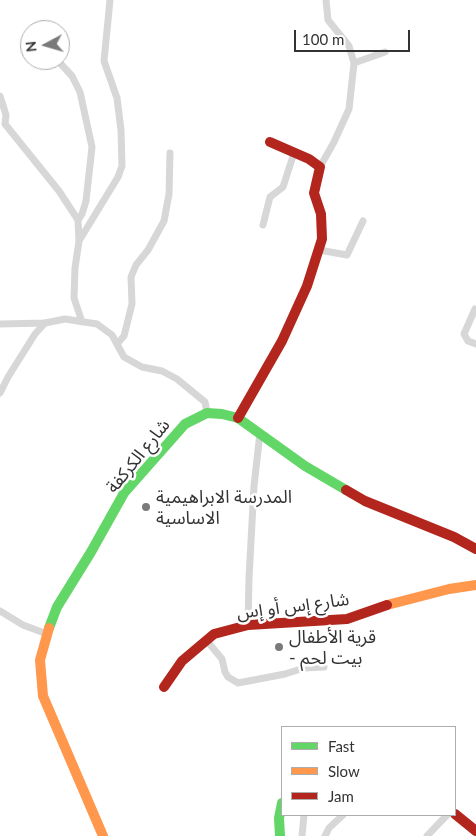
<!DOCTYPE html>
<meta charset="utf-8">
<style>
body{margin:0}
#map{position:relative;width:476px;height:836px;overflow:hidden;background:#fff;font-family:Lato,sans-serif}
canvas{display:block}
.legend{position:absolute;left:281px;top:726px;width:175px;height:90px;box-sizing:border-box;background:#fff;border:1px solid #adadad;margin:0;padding:6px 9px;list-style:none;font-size:15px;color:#333}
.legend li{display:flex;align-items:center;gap:10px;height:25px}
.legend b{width:25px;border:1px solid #adadad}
.north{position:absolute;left:20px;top:20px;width:50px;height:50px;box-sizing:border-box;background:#fff;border:1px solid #adadad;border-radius:50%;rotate:264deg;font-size:14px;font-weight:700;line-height:20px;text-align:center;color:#333}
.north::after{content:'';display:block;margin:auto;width:18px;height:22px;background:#7a7a7a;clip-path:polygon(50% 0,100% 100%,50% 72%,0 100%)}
.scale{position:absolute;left:294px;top:30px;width:116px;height:22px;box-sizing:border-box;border:2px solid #333;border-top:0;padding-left:6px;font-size:15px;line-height:18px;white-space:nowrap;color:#333;-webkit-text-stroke:4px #fff;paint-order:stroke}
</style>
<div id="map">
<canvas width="476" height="836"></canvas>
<ul class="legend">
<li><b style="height:6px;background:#63d668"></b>Fast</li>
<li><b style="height:6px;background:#ff974d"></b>Slow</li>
<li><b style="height:6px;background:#b3261e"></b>Jam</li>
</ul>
<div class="north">N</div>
<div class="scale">100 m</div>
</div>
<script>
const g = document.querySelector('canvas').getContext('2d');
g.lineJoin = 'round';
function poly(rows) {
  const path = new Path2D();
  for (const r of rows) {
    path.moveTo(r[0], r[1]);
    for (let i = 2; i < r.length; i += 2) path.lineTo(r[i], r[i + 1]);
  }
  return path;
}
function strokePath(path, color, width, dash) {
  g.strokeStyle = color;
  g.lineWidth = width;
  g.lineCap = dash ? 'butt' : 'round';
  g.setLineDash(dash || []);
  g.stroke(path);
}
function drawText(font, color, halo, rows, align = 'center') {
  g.font = font + ' Lato,"Noto Sans Arabic",sans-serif';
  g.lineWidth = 5;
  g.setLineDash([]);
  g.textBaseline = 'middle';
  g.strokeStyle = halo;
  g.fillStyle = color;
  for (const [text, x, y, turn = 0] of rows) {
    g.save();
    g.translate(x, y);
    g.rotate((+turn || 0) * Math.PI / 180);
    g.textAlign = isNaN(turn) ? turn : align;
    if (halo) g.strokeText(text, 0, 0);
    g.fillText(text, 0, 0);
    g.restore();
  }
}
strokePath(poly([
 [59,62,72,76,80,92,92,147,86,201,82,214,78,220],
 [354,63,385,52],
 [0,96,6,115,5,124,59,191,78,220,79,241,75,268,74,298,82,322],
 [320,167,334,142,349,109,354,63,349,46,328,20,326,0],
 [263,225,270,197,283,187,294,153],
 [79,241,118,177,122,166,121,130,117,98,104,61,110,0],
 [319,250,347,255,363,221],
 [475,309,464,334,468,341,476,344],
 [0,324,45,323,65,319,97,324,112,335,124,357,142,367,162,371,177,379,205,402,207,413],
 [117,344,124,336,132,304,131,277,136,265,148,250,164,221,169,194,170,153],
 [0,393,8,377,35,334,45,323],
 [0,611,23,625,47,634],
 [248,625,249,578,254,486,260,433],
 [207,641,222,659,225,672,228,677,238,683,285,674,304,668,324,667],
 [302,836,304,815],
 [325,836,329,828,343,815],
 [427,836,447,815]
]), '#d7d7d7', 7);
strokePath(poly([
 [49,628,57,607,91,552,124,493,185,424,207,413,222,414,238,418,305,466,346,490],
 [280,836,279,818,282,803]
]), '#63d668', 10);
strokePath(poly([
 [387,605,449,589,476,585],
 [49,628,40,660,43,696,103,836]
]), '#ff974d', 10);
strokePath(poly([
 [238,418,282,341,307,286,322,239,321,214,314,193,320,167,309,159,270,142],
 [346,490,365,501,454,537,476,549],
 [164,687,182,661,214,634,248,625,347,619,387,605],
 [455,814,476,831]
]), '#b3261e', 10);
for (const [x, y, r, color] of [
 [146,507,5,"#7a7a7a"],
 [279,647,5,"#7a7a7a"]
]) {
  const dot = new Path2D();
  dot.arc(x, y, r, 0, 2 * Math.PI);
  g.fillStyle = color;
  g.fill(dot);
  strokePath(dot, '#fff', 2);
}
drawText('18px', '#333', '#fff', [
 ["شارع الكركفة",138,456,-51],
 ["شارع إس أو إس",293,606,-7]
]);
drawText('18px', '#333', '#fff', [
 ["المدرسة الابراهيمية",156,497],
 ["الاساسية",156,518],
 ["قرية الأطفال",289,637],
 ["- بيت لحم",289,658]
], 'left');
</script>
